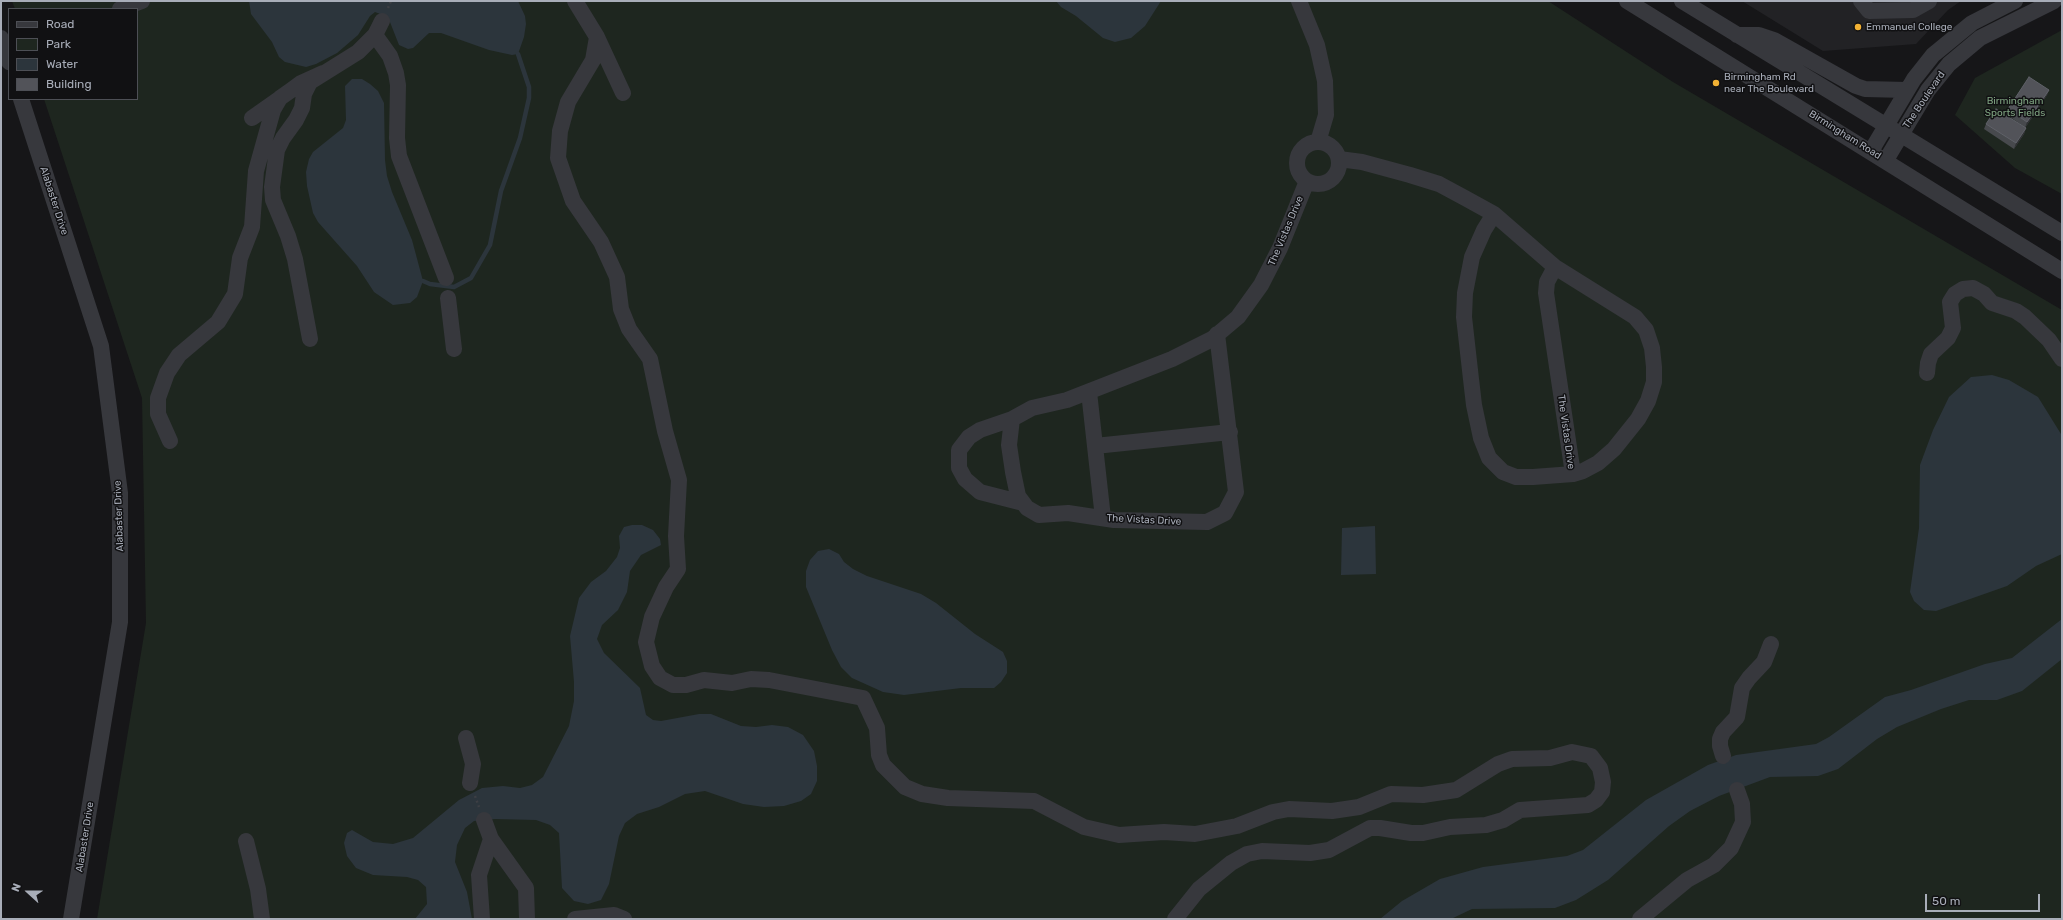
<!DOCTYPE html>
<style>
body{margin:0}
#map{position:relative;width:2063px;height:920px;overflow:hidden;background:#161618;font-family:Rubik,sans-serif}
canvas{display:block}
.frame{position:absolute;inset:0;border:2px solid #a8adb8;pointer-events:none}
.legend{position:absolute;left:8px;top:8px;width:130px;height:92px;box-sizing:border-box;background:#111113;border:1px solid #4d4f55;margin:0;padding:5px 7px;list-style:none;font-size:12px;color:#a8adb8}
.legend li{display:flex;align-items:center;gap:8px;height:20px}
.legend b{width:20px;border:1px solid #4d4f55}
.north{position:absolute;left:8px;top:872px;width:40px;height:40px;-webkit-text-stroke:3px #111113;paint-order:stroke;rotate:291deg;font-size:11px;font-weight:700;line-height:16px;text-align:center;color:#a8adb8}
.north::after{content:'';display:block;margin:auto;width:14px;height:18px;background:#a8adb8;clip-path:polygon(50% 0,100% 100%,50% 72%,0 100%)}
.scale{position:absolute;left:1925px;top:894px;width:115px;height:18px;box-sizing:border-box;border:2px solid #a8adb8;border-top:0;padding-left:5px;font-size:12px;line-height:14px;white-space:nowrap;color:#a8adb8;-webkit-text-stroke:3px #111113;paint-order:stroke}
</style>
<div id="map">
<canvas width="2063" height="920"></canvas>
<div class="frame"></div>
<ul class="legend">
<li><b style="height:5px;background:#37383d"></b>Road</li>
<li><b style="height:11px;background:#1e261f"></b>Park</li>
<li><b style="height:11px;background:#2c353c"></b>Water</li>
<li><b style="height:11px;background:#525359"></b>Building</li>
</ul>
<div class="north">N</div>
<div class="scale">50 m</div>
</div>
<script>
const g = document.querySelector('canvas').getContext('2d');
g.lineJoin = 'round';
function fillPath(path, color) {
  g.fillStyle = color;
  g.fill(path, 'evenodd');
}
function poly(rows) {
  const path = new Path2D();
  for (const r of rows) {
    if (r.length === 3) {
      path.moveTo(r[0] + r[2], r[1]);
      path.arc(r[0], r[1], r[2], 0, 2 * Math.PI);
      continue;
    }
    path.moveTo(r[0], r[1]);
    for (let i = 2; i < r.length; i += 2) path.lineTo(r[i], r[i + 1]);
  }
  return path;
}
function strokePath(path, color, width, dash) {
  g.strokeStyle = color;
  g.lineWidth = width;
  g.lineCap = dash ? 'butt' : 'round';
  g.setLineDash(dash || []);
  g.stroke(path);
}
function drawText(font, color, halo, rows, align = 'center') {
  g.font = font + ' Rubik,sans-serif';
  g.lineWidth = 3;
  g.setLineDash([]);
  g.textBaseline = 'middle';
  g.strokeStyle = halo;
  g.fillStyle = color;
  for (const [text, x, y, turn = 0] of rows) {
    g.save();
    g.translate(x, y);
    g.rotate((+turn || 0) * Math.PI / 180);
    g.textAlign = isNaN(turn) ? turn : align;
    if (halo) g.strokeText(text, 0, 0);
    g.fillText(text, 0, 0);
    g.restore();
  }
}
fillPath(poly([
 [1742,1,1961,1,1948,10,1916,44,1823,51]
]), '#222225');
fillPath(poly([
 [12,1,1548,1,1673,82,2062,310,2062,919,97,919,146,623,142,398,44,99,137,99,137,9,15,9],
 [2062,30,2062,194,2015,168,1955,115,1975,78]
]), '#1e261f');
fillPath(poly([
 [249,1,518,1,525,16,526,24,524,37,518,54,512,55,489,50,441,33,429,33,413,48,408,49,399,45,388,17,375,12,370,16,358,35,337,53,316,64,306,67,285,62,279,57,272,42,251,14],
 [1056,1,1161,1,1145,26,1131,38,1115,42,1103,38,1076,16,1061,7],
 [352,79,362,79,370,84,378,91,384,103,385,160,387,176,392,192,412,240,423,281,417,297,410,303,393,305,374,292,357,266,318,222,313,213,307,186,306,172,309,159,313,152,343,128,346,120,345,86],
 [1992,375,2009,380,2038,397,2061,434,2062,554,2036,566,2007,586,1936,611,1924,610,1914,601,1910,592,1919,528,1920,465,1933,430,1949,397,1971,377],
 [632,525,642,525,653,530,660,539,661,545,641,555,630,571,627,592,618,610,602,625,597,639,604,653,640,688,646,715,653,720,661,721,699,714,711,714,741,726,756,727,772,725,788,727,803,735,814,751,817,766,817,781,811,794,801,801,784,806,764,807,743,804,705,791,685,794,659,807,637,814,625,823,619,836,609,884,601,900,588,904,574,901,562,888,559,833,550,825,536,820,495,819,474,821,465,828,457,845,455,862,467,892,472,919,415,919,427,904,426,887,418,880,407,877,373,875,356,868,347,856,344,843,347,833,352,830,373,842,393,844,413,838,459,800,482,788,503,786,520,788,532,785,543,777,569,726,574,701,574,682,570,636,579,598,591,582,606,571,617,557,620,548,619,536,624,527],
 [1375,526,1376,574,1341,575,1342,528],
 [829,549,839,554,844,562,853,569,867,576,921,594,936,603,975,634,1003,652,1007,661,1007,673,1001,682,994,688,961,688,904,695,883,692,852,678,841,667,832,650,806,587,806,571,810,560,818,551],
 [2062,619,2062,659,2022,691,1997,700,1969,700,1941,709,1897,727,1877,739,1838,769,1818,776,1770,777,1719,796,1690,811,1669,826,1608,880,1576,900,1555,908,1472,909,1451,919,1380,919,1402,901,1440,879,1483,867,1567,856,1583,850,1646,800,1708,765,1736,755,1816,744,1829,737,1885,697,1911,690,1985,664,2012,658]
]), '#2c353c');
strokePath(poly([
 [423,281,430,284,454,287,471,278,490,245,501,191,520,138,529,98,529,87,518,54]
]), '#2c353c', 4.5);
strokePath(poly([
 [388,8,391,1],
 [475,796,479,807]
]), '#3d3f44', 2.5, [2, 3]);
strokePath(poly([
 [575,1,597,37,623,93],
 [1299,1,1317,45,1325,81,1326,115,1318,142],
 [1627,1,2062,271],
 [1682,1,2062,233],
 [1861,1,1869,11,1913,10,1929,1],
 [120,9,142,1],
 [375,35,390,56,396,73,398,85,397,138,399,156,446,278],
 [1737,35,1759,35,1774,40,1856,86,1865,89,1907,90],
 [597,37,593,60,568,102,560,131,558,158,573,201,601,242,617,277,621,309,629,329,650,359,665,431,679,480,676,536,678,569,666,587,652,617,646,642,652,666,660,678,673,685,686,685,704,680,732,683,751,679,769,680,863,698,877,728,879,755,883,765,905,787,922,794,948,798,1034,801,1084,827,1119,835,1164,832,1195,834,1237,826,1273,812,1289,809,1332,811,1359,807,1391,794,1423,795,1456,790,1498,764,1512,759,1550,758,1572,752,1591,756,1600,768,1603,782,1602,792,1596,800,1588,805,1520,810,1503,820,1486,825,1450,827,1423,833,1411,833,1380,828,1370,828,1329,850,1310,853,1262,851,1247,854,1231,863,1199,889,1175,919],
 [1,38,9,62],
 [21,99,101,346,120,493,120,622,71,919],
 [252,118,279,99],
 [1318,163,21],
 [1871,151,1914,79,1933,55,1972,23,2015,1],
 [1339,159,1362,162,1410,175,1439,184,1465,198,1494,214,1555,267,1635,317,1646,330,1652,348,1654,367,1654,382,1648,401,1638,419,1614,449,1598,463,1583,471,1573,474,1533,477,1516,477,1503,472,1489,458,1481,438,1474,405,1471,379,1464,317,1465,293,1472,257,1484,230,1494,214],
 [1886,160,1928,90,1949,64,1980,38,2054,1],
 [1555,267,1547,282,1546,293,1573,474],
 [448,298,454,349],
 [310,339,295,259,288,236,273,200,272,187,277,150,283,138,296,120,302,108,304,94,310,82,358,52,375,35,382,21],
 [1927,373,1928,363,1931,354,1948,338,1953,328,1950,302,1955,294,1963,289,1973,288,1984,294,1992,303,2016,311,2025,317,2049,340,2062,359],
 [1089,392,1103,518],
 [1012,419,1009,445,1013,472,1018,496,1027,508,1039,515,1068,513,1114,520,1207,522,1225,513,1236,492,1217,334],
 [170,441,158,414,158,398,167,373,179,355,218,322,235,294,240,258,252,227,256,171,273,110,280,98,290,91,301,83,323,73],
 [1095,446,1230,432],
 [1023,503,980,492,965,479,959,468,959,450,969,437,980,430,1012,419,1032,408,1067,400,1172,359,1212,339,1238,317,1261,285,1280,248,1307,181],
 [466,738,473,764,470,783],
 [1723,756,1720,746,1720,739,1723,732,1737,717,1742,688,1749,678,1764,662,1771,644],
 [484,820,491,839],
 [246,841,258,889,262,919],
 [482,919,479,875,491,839,526,888,527,919],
 [575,919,614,915,624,919],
 [1640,919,1687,880,1714,865,1731,848,1743,822,1742,804,1737,790]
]), '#37383d', 16);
fillPath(poly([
 [2049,90,2047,95,2025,128,2026,128,2024,134,2014,149,1984,129,1986,124,2023,126,2006,114,2008,109]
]), '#47494d');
fillPath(poly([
 [2049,90,2047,95,2025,128,2027,122],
 [2026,128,2024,134,2014,149,2016,143]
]), '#2f3033');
const building = poly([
 [2029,77,2049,90,2027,122,2008,109,2029,77],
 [1996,109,2026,128,2016,143,1986,124,1996,109]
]);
fillPath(building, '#525359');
strokePath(building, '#5f6168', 1);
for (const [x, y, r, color] of [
 [1858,27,4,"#f2b134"],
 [1716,83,4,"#f2b134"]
]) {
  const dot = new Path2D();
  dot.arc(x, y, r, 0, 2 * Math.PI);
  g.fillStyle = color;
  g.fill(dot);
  strokePath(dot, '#111113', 1.5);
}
drawText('10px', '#a8adb8', '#111113', [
 ["Emmanuel College",1866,27],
 ["Birmingham Rd",1724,77],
 ["near The Boulevard",1724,89]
], 'left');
drawText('10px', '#a8adb8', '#111113', [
 ["The Boulevard",1924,100,-56],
 ["Birmingham Road",1845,135,32],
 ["Alabaster Drive",54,201,72],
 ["The Vistas Drive",1286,231,-67],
 ["The Vistas Drive",1566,432,82],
 ["Alabaster Drive",119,516,-92],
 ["The Vistas Drive",1144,520,3],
 ["Alabaster Drive",85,837,-81]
]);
drawText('10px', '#7fa381', '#111113', [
 ["Birmingham",2015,101],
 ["Sports Fields",2015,113]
]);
</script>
